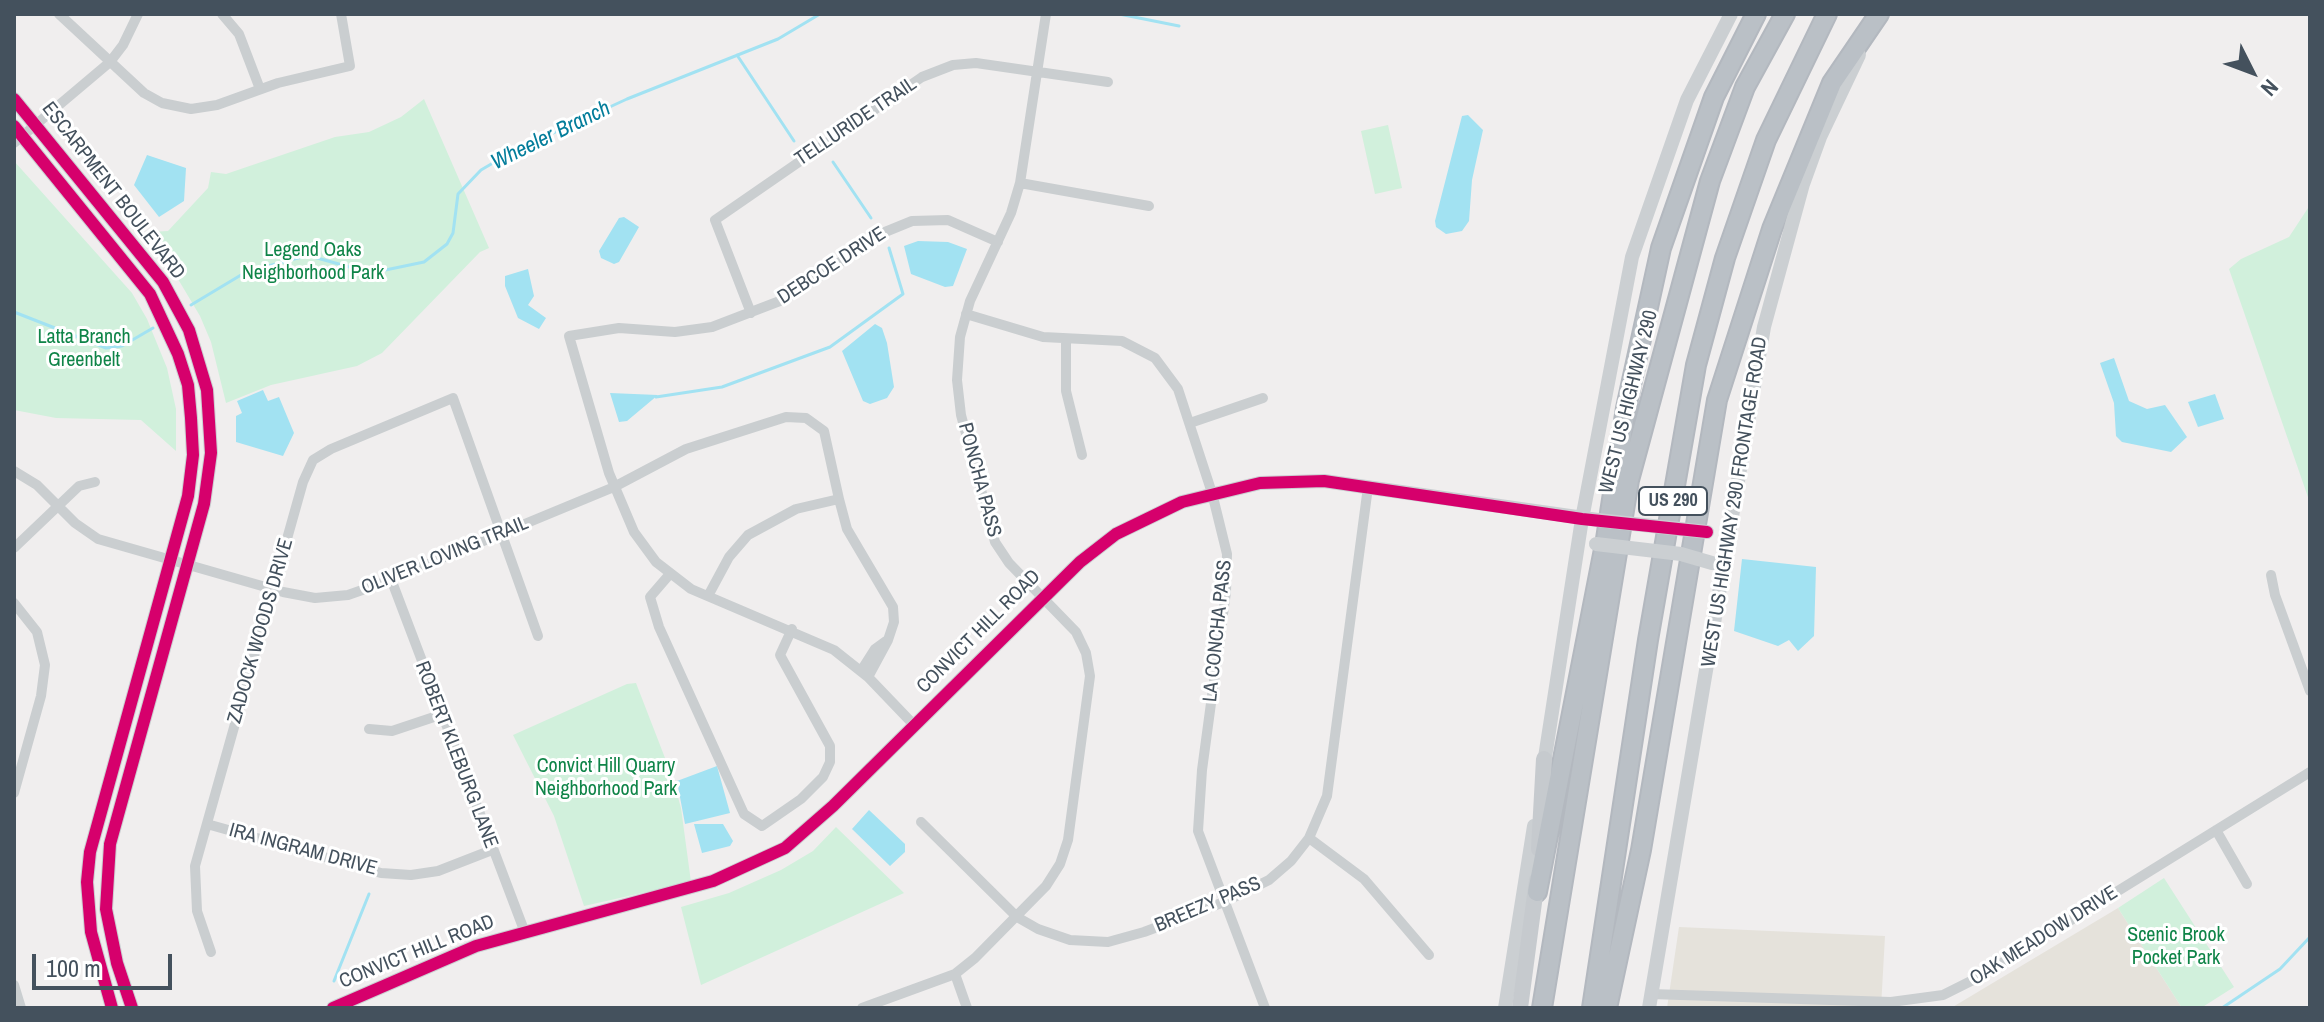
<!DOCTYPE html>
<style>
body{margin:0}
#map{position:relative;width:2324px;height:1022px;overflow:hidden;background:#f0eeee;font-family:"Archivo Narrow",sans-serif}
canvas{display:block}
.frame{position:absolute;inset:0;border:16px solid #44515d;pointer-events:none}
.north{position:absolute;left:2212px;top:32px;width:80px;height:80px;-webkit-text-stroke:6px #fff;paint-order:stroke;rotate:132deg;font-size:22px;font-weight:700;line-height:32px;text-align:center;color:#44515d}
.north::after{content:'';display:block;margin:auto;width:28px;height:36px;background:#44515d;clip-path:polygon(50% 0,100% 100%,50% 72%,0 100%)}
.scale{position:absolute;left:32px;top:954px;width:140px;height:36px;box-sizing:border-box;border:4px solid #44515d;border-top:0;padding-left:10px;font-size:24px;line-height:28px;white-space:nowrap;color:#44515d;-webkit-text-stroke:6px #fff;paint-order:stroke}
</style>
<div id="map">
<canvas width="2324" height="1022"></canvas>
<div class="frame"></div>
<div class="north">N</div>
<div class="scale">100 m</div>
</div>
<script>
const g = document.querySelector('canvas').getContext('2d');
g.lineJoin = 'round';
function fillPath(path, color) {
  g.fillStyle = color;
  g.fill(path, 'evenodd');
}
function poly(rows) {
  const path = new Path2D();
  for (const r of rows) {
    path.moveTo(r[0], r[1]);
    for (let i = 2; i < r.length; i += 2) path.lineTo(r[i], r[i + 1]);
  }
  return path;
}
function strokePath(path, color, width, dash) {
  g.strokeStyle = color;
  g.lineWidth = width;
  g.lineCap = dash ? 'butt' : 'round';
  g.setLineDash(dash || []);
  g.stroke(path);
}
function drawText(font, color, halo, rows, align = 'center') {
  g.font = font + ' "Archivo Narrow",sans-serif';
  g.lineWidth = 6;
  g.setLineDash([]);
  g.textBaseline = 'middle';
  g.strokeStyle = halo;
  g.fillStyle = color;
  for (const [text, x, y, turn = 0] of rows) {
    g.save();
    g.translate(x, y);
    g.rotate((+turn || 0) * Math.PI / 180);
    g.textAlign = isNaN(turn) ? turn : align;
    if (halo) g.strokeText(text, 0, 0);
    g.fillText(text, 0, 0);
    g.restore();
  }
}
fillPath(poly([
 [2118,908,2182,1008,1951,1008],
 [1679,927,1885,936,1881,1008,1667,1008]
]), '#e5e2db');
fillPath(poly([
 [424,99,489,248,480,252,382,353,357,366,271,385,226,403,211,342,200,316,150,232,168,231,208,188,211,172,226,174,335,137,369,132,401,117],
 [1388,125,1402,188,1375,194,1361,131],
 [14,161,132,293,147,319,167,368,176,409,176,451,141,420,56,418,14,410],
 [2310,205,2310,503,2229,269,2241,259,2289,237],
 [636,683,672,776,681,808,691,882,584,906,554,816,513,735,627,684],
 [836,827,904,893,701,985,681,907,729,893,781,870,813,851],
 [2164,878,2234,987,2201,1008,2182,1008,2118,908]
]), '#d1f0dc');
fillPath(poly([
 [1468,115,1483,130,1472,180,1469,221,1462,231,1446,234,1436,227,1435,221,1462,116],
 [147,155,186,168,184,201,159,217,134,185],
 [624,217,639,227,619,262,614,264,601,258,599,251,619,218],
 [918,241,948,242,967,249,953,286,945,287,911,274,904,246],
 [528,269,534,296,528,305,546,318,539,329,518,318,505,286,505,276],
 [875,324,882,328,887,343,894,387,887,398,870,404,863,401,842,351],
 [2114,358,2129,401,2147,409,2165,405,2187,437,2171,452,2122,442,2116,436,2114,403,2100,363],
 [263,390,268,401,279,397,294,433,283,456,236,442,236,416,242,413,237,401],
 [610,393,658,395,627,421,619,422],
 [2215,394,2224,419,2198,427,2188,402],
 [1742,559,1816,567,1814,636,1798,651,1789,640,1778,646,1734,631],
 [717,766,730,813,685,824,677,781],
 [869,810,905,844,905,852,890,866,852,829],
 [694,824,723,824,733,841,730,846,702,853]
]), '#a2e2f2');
strokePath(poly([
 [1119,14,1179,26],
 [737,55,794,141],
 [833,162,871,218],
 [191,305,246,272,298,258,310,256,371,273,424,262,447,244,453,233,458,194,481,170,510,153,627,99,778,39,820,14],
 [14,312,106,348,122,346,153,328],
 [656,397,722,387,830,347,903,294,889,248],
 [334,981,369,894],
 [2222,1008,2280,969,2310,937]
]), '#a2e2f2', 3);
const highway = poly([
 [1537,892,1606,539,1626,408,1661,248,1714,97,1756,14],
 [1542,1008,1629,480,1710,181,1745,87,1785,14],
 [1592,1008,1648,640,1696,365,1725,258,1766,140,1827,14],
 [1607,1008,1641,850,1717,400,1772,229,1832,83,1879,14]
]);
strokePath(highway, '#b3b8bf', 22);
strokePath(poly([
 [59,14,144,93,162,103,191,109,217,105,278,83,350,66,341,14],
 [222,14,239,34,260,89],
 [14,143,110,62,123,45,138,14],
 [1020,183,1149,206],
 [751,313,715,220,922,77,953,65,976,63,1108,82],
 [966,314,1043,337,1122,341,1155,358,1178,389,1212,493,1227,554,1226,592,1202,770,1198,831,1265,1008],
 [1066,340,1066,391,1082,455],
 [1190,423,1263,398],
 [14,471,37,485,75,523,98,539,283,592,315,598,348,595,382,583,614,487,686,449,786,417,806,418,824,431,839,499],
 [14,548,79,486,95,482],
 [669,575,650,597,659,627,744,814,762,826,801,799,823,777,830,762,830,746,780,655,792,629],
 [2271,575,2275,595,2310,691],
 [391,579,524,930],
 [708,596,729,557,748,535,796,509,839,499,847,529,893,607,894,622,888,640,868,677],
 [14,603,37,632,45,665,41,696,14,793],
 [861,671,875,649,886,641],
 [914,725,868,677,834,650,691,589,656,562,634,532,609,473,569,336,619,328,675,332,712,327,785,299,885,232,912,221,948,220,998,242],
 [369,729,392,731,440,715],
 [921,822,1017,917,1038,929,1070,940,1108,942,1144,932,1224,902,1269,880,1291,861,1309,838,1327,796,1368,487],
 [207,824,381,873,411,875,438,871,492,850],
 [2216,830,2247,884],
 [1309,838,1364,879,1429,955],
 [211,952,197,911,195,866,303,482,313,460,331,449,453,398,538,636],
 [955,974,967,1008],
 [14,985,21,1008],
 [1651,994,1891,1002,1943,995,1979,977,2310,772],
 [862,1008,955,974,975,958,1046,886,1060,864,1068,840,1090,676,1086,653,1076,632,1009,563,995,542,961,415,957,380,960,337,970,301,1011,213,1020,183,1046,14]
]), '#caced0', 10);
strokePath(poly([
 [14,99,163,282,189,330,207,390,211,453,204,504,110,844,106,909,117,963,132,1008],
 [14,126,150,294,178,354,188,385,191,418,193,455,188,496,90,852,87,882,91,932,112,1008],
 [1543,770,1582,519,1632,257,1687,100,1731,14],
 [333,1008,476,946,713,881,785,848,833,806,1080,562,1116,534,1182,502,1260,483,1324,481,1598,520],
 [1505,1008,1534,826],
 [1649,1008,1764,327,1803,184,1820,137,1859,55]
]), '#cbcfd2', 14);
strokePath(poly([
 [1539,849,1544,759],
 [1520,1008,1537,880]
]), '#c6cace', 16);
strokePath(highway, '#bac0c6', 18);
strokePath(poly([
 [1598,520,1707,532],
 [1596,544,1681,554,1712,563]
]), '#cbcfd2', 14);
strokePath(poly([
 [14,99,163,282,189,330,207,390,211,453,204,504,110,844,106,909,117,963,132,1008],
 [14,126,150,294,178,354,188,385,191,418,193,455,188,496,90,852,87,882,91,932,112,1008],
 [333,1008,476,946,713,881,785,848,833,806,1080,562,1116,534,1182,502,1260,483,1324,481,1582,519,1707,532]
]), '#d6006c', 12);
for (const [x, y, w] of [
 [1673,501,68]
]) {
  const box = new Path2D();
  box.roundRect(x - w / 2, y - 14, w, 28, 6);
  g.fillStyle = '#fff';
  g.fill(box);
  strokePath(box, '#44515d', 2);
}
drawText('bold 18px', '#44515d', null, [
 ["US 290",1673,501]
]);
drawText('20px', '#44515d', '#fff', [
 ["TELLURIDE TRAIL",856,122,-34],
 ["ESCARPMENT BOULEVARD",113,191,52],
 ["DEBCOE DRIVE",832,266,-33],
 ["WEST US HIGHWAY 290",1629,402,-76],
 ["PONCHA PASS",979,480,75],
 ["WEST US HIGHWAY 290 FRONTAGE ROAD",1735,502,-81],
 ["OLIVER LOVING TRAIL",445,556,-22],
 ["ZADOCK WOODS DRIVE",261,631,-74],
 ["LA CONCHA PASS",1218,631,-84],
 ["CONVICT HILL ROAD",979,632,-45],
 ["ROBERT KLEBURG LANE",456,755,69],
 ["IRA INGRAM DRIVE",303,850,15],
 ["BREEZY PASS",1208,905,-23],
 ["OAK MEADOW DRIVE",2044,936,-32],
 ["CONVICT HILL ROAD",417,952,-22]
]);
drawText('20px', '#0f8448', '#fff', [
 ["Legend Oaks",313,251],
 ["Neighborhood Park",313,274],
 ["Latta Branch",84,338],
 ["Greenbelt",84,361],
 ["Convict Hill Quarry",606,767],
 ["Neighborhood Park",606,790],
 ["Scenic Brook",2176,936],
 ["Pocket Park",2176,959]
]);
drawText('italic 22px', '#037d9b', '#fff', [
 ["Wheeler Branch",551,136,-26]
]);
</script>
